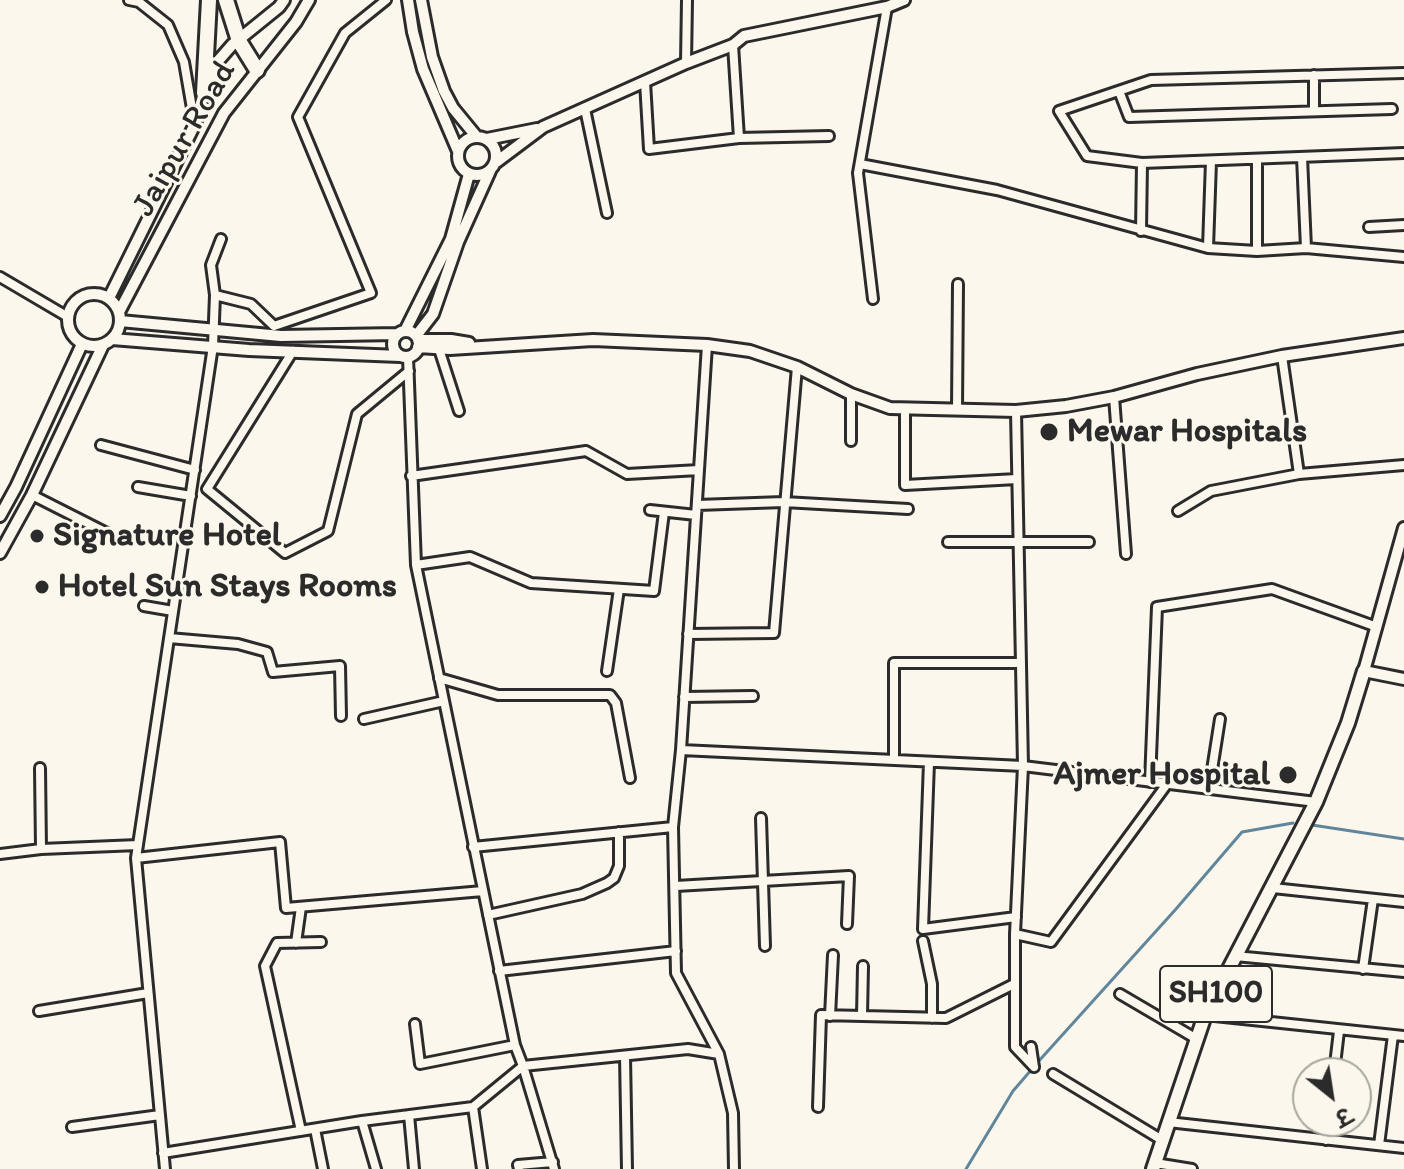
<!DOCTYPE html>
<meta charset="utf-8">
<style>
body{margin:0}
#map{position:relative;width:1404px;height:1169px;overflow:hidden;background:#fbf7ec;font-family:Itim,"Playpen Sans Deva",sans-serif}
canvas{display:block}
.north{position:absolute;left:1292px;top:1057px;width:80px;height:80px;box-sizing:border-box;background:#fbf7ec;border:2px solid #a8a59f;border-radius:50%;rotate:150deg;font-size:22px;font-weight:700;line-height:32px;text-align:center;color:#2b2b2b}
.north::after{content:'';display:block;margin:auto;width:28px;height:36px;background:#2b2b2b;clip-path:polygon(50% 0,100% 100%,50% 72%,0 100%)}
</style>
<div id="map">
<canvas width="1404" height="1169"></canvas>
<div class="north">उ</div>
</div>
<script>
const g = document.querySelector('canvas').getContext('2d');
g.lineJoin = 'round';
function poly(rows) {
  const path = new Path2D();
  for (const r of rows) {
    if (r.length === 3) {
      path.moveTo(r[0] + r[2], r[1]);
      path.arc(r[0], r[1], r[2], 0, 2 * Math.PI);
      continue;
    }
    path.moveTo(r[0], r[1]);
    for (let i = 2; i < r.length; i += 2) path.lineTo(r[i], r[i + 1]);
  }
  return path;
}
function strokePath(path, color, width, dash) {
  g.strokeStyle = color;
  g.lineWidth = width;
  g.lineCap = dash ? 'butt' : 'round';
  g.setLineDash(dash || []);
  g.stroke(path);
}
function drawText(font, color, halo, rows, align = 'center') {
  g.font = font + ' Itim,sans-serif';
  g.lineWidth = 6;
  g.setLineDash([]);
  g.textBaseline = 'middle';
  g.strokeStyle = halo;
  g.fillStyle = color;
  for (const [text, x, y, turn = 0] of rows) {
    g.save();
    g.translate(x, y);
    g.rotate((+turn || 0) * Math.PI / 180);
    g.textAlign = isNaN(turn) ? turn : align;
    if (halo) g.strokeText(text, 0, 0);
    g.fillText(text, 0, 0);
    g.restore();
  }
}
strokePath(poly([
 [1312,825,1404,839],
 [1037,1063,1176,909,1242,832,1293,823],
 [966,1169,1013,1091,1032,1069]
]), '#61869b', 3);
const minor = poly([
 [129,0,139,2,168,25,184,62,194,120],
 [686,63,687,0],
 [1404,73,1151,80,1059,111,1087,156,1142,163,1404,153],
 [1314,75,1314,111],
 [645,82,649,149,739,138,733,45],
 [1119,91,1129,117,1392,109],
 [585,109,607,213],
 [739,138,829,136],
 [1302,157,1306,248],
 [1257,159,1257,251],
 [860,164,997,190,1208,248,1257,251,1306,248,1404,257],
 [1369,227,1404,225],
 [1141,231,1142,163],
 [221,239,211,265,215,295,251,304,274,326,371,293,298,117,345,33,386,0],
 [1208,248,1211,161],
 [0,277,68,317],
 [873,299,858,173,887,7],
 [707,345,681,750,673,827,676,973,719,1054],
 [439,349,459,411],
 [293,351,207,489,285,553,328,531,357,414,409,371],
 [408,357,416,565,515,1045,523,1066,688,1049,719,1054,733,1113,734,1169],
 [1114,397,1126,554],
 [905,410,905,485,1017,479],
 [957,410,958,284],
 [1016,411,1023,766,1015,934,1015,1047,1034,1067],
 [851,441,851,394],
 [101,445,195,470],
 [1299,474,1404,465],
 [411,476,586,451,627,474,699,470],
 [138,487,191,496],
 [32,495,107,533],
 [697,505,784,502,908,509],
 [650,510,696,515],
 [1178,511,1211,491,1299,474,1282,356],
 [948,542,1089,542],
 [416,565,470,557,531,583,654,591,664,512],
 [144,606,173,611],
 [688,634,774,633,797,367],
 [169,638,238,644,267,652,273,672,340,666,341,716],
 [607,671,619,589],
 [439,678,498,695,610,695,616,703,630,778],
 [684,697,753,696],
 [364,719,444,701],
 [681,750,1023,766,1316,802],
 [894,760,894,663,1021,663],
 [929,762,923,929,1016,917],
 [40,768,41,849],
 [1150,782,1157,607,1272,589,1377,627],
 [1209,789,1220,719],
 [761,818,765,946],
 [473,847,673,827],
 [0,854,41,849,138,845],
 [136,858,280,842,286,908,483,891],
 [676,886,849,876,847,924],
 [1273,888,1404,902],
 [488,915,582,894,607,883,614,878,619,866,619,832],
 [1015,934,1051,942,1167,784],
 [923,941,932,984,932,1018],
 [296,943,301,907],
 [1235,956,1404,972],
 [1363,969,1373,899],
 [499,971,676,951],
 [1120,994,1195,1038],
 [39,1011,148,993],
 [1205,1015,1404,1036],
 [830,1016,833,955],
 [862,1016,863,966],
 [415,1024,420,1064,515,1045],
 [1031,1047,1034,1067],
 [625,1056,627,1169],
 [1334,1073,1339,1031],
 [1053,1074,1162,1140],
 [818,1107,821,1015,946,1018,1014,984],
 [409,1115,414,1169],
 [362,1121,376,1169],
 [1168,1122,1404,1148],
 [72,1127,160,1115],
 [315,1129,323,1169],
 [301,1131,265,966,277,943,321,942],
 [1326,1140,1328,1121],
 [1379,1145,1393,1035],
 [163,1153,362,1121,473,1107],
 [1155,1163,1192,1169],
 [165,1169,136,858,213,346,215,295],
 [482,1169,473,1107,523,1066,554,1169],
 [519,1169,518,1165,553,1162]
]);
const tertiary = poly([
 [408,0,413,32,423,69,458,151],
 [421,0,432,57,444,91,453,108,476,136],
 [477,156,19],
 [487,139,537,129],
 [495,163,543,127,686,63,733,45,744,36,887,7,904,0],
 [94,320,26],
 [109,298,195,124,204,93,218,61,232,45,279,7,284,0],
 [119,312,224,113,296,22,309,0],
 [120,321,281,336,397,334],
 [406,344,13],
 [405,331,451,239,469,174],
 [416,336,433,314,458,242,490,171],
 [112,339,249,350,400,356],
 [418,340,451,340,469,343],
 [418,347,450,349,593,340,707,345,750,351,797,367,851,394,890,408,1016,411,1066,406,1114,397,1197,374,1282,356,1404,338],
 [0,516,16,487,82,344],
 [1404,528,1364,671,1404,679],
 [0,553,32,495,103,345]
]);
const primary = poly([
 [1153,1169,1205,1015,1316,802,1348,723,1364,671]
]);
const trunk = poly([
 [226,0,239,41,257,70],
 [204,93,209,0]
]);
strokePath(minor, '#2b2b2b', 14);
strokePath(tertiary, '#2b2b2b', 16);
strokePath(primary, '#2b2b2b', 18);
strokePath(trunk, '#2b2b2b', 20);
strokePath(minor, '#fbf7ec', 8);
strokePath(tertiary, '#fbf7ec', 10);
strokePath(primary, '#fbf7ec', 12);
strokePath(trunk, '#fbf7ec', 14);
for (const [x, y, r, color] of [
 [1049,432,10,"#2b2b2b"],
 [37,536,8,"#2b2b2b"],
 [42,587,8,"#2b2b2b"],
 [1288,775,10,"#2b2b2b"]
]) {
  const dot = new Path2D();
  dot.arc(x, y, r, 0, 2 * Math.PI);
  g.fillStyle = color;
  g.fill(dot);
  strokePath(dot, '#fbf7ec', 3);
}
for (const [x, y, w] of [
 [1216,994,112]
]) {
  const box = new Path2D();
  box.roundRect(x - w / 2, y - 28, w, 56, 6);
  g.fillStyle = '#fbf7ec';
  g.fill(box);
  strokePath(box, '#2b2b2b', 2);
}
drawText('bold 32px', '#2b2b2b', null, [
 ["SH100",1216,994]
]);
drawText('34px', '#2b2b2b', '#fbf7ec', [
 ["Jaipur Road",185,139,-60]
]);
drawText('bold 34px', '#2b2b2b', '#fbf7ec', [
 ["Mewar Hospitals",1067,432],
 ["Signature Hotel",53,536],
 ["Hotel Sun Stays Rooms",58,587],
 ["Ajmer Hospital",1270,775,"right"]
], 'left');
</script>
